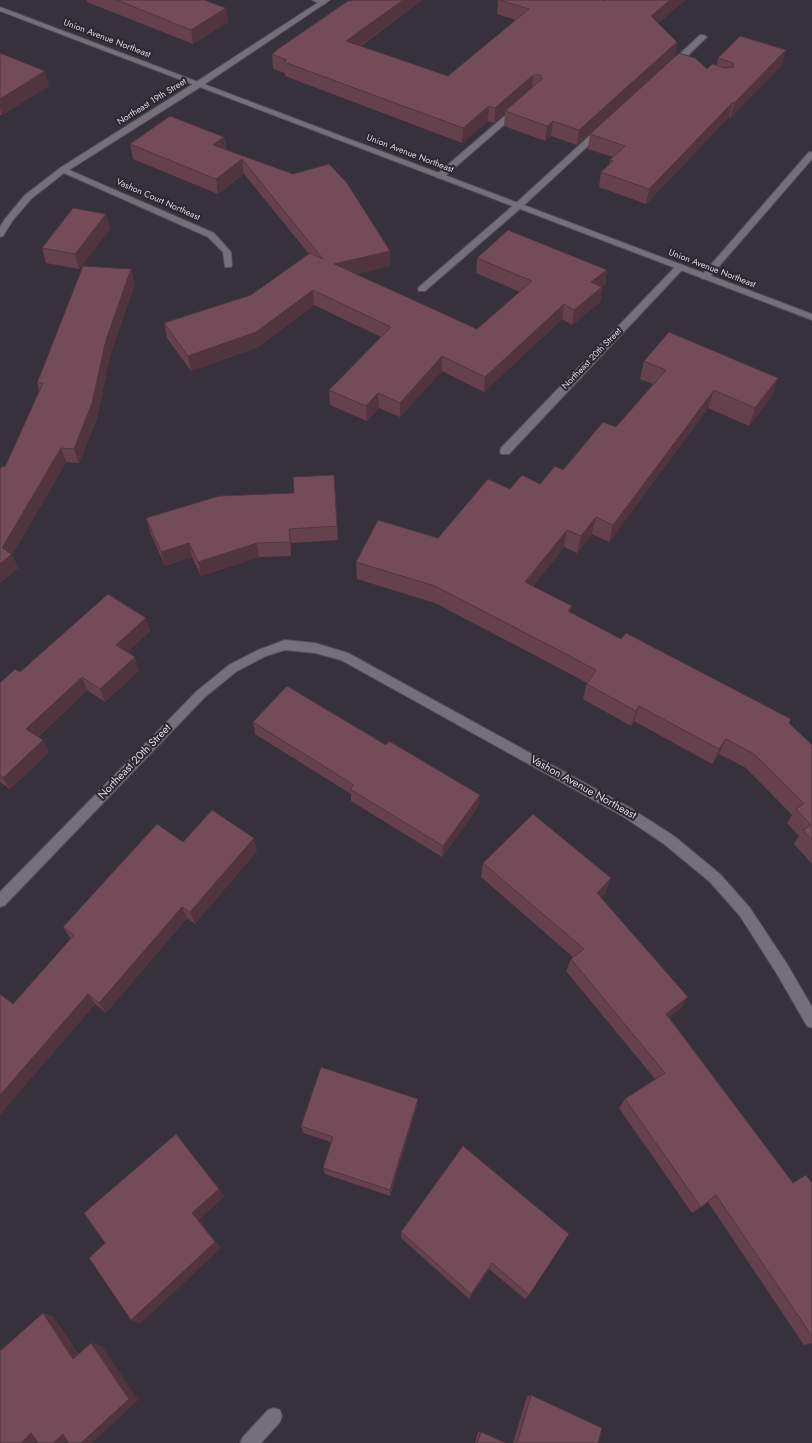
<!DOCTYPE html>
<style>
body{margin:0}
canvas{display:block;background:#36313a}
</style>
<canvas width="812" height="1443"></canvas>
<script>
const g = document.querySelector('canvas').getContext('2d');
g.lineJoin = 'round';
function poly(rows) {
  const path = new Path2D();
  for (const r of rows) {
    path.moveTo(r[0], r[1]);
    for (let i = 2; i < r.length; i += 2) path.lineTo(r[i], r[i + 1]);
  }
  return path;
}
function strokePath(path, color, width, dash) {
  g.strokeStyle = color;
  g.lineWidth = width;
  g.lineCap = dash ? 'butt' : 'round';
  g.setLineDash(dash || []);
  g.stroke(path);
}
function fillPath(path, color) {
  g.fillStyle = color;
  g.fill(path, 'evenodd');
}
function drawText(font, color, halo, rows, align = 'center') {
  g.font = font + ' Jost,sans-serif';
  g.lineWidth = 4;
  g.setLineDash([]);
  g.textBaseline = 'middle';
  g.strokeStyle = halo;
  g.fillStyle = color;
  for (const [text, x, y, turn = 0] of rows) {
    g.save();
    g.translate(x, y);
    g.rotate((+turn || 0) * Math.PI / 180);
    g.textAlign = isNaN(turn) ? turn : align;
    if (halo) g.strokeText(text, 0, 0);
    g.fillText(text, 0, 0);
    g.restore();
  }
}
const service = poly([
 [312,0,321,0,326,3,323,5,312,0],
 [514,108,517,108,521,110,443,178,437,178,437,174,514,108],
 [809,152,812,152,812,159,708,279,702,279,701,277,702,275,809,152],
 [518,203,522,206,521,208,425,291,419,291,418,289,419,287,515,204,518,203]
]);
const minor = poly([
 [322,0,330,0,202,86,69,170,214,233,231,252,232,265,231,267,225,267,223,252,208,237,64,173,31,199,13,220,3,236,0,237,0,227,5,219,25,195,60,168,196,82,322,0],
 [700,35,703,35,707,37,676,67,670,67,670,63,700,35],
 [597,129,600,129,604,131,521,208,515,208,514,206,515,204,597,129],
 [680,264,683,265,684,267,683,269,509,454,501,454,500,451,501,448,677,265,680,264],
 [285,640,315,643,348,653,632,809,674,836,720,874,750,908,787,964,812,1007,812,1028,807,1026,777,974,740,916,710,882,664,844,624,817,341,660,315,653,285,650,266,656,237,671,205,697,5,905,0,907,0,892,197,691,229,665,258,650,285,640],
 [274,1408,280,1410,282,1416,280,1422,261,1443,240,1443,243,1437,268,1410,274,1408]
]);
const tertiary = poly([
 [0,7,812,314,812,320,0,11,0,7]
]);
strokePath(service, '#534f56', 2);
strokePath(minor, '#534f56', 2);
strokePath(tertiary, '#534f56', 2);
fillPath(service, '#756f79');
fillPath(minor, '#756f79');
fillPath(tertiary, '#756f79');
fillPath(poly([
 [87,0,204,0,226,8,228,22,193,44,87,2],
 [353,0,422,0,361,46,448,76,516,20,497,14,498,0,604,1,685,0,658,23,677,42,675,56,577,145,551,136,545,141,504,126,505,113,494,123,488,121,462,143,285,76,285,73,273,69,272,54,275,52,275,51],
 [0,53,49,86,2,115,0,115],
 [718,58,782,65,730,118,729,117,646,204,599,187,601,172,610,164,610,160,613,157,588,149,590,134,707,69,717,65],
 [224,137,226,149,390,251,390,266,356,274,477,329,520,292,476,273,477,258,607,270,605,285,602,287,600,302,572,325,562,319,484,392,442,371,400,417,379,408,367,421,330,405,329,390,381,337,314,305,258,347,191,371,167,338,164,323,251,295,309,254,244,174,218,194,133,159,130,144],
 [106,214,110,229,79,269,46,263,42,248],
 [135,284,110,355,97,418,79,463,66,462,12,555,18,568,0,583,0,469,5,467,39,391,37,383],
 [644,361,772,396,749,426,708,408,609,542,592,534,577,553,564,547,533,586,570,613,621,639,789,723,812,745,812,864,794,844,799,836,787,823,792,815,746,768,719,754,712,764,634,721,631,726,583,699,587,683,561,669,435,603,357,579,356,562,438,538,510,489,540,484,563,470,616,427,653,384,640,379],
 [334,475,338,540,291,543,291,556,259,557,201,576,192,557,165,566,150,532,146,518,294,493],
 [150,631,127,652,139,670,105,702,87,690,38,737,43,740,49,752,10,789,0,782,0,683,20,672],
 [253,722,478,807,442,857,351,801,351,794,255,734],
 [183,842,257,851,195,924,187,918,106,1013,95,1004,0,1114,0,994,13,1004,71,939,63,927],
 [483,863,606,892,601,897,681,1008,669,1017,793,1183,812,1183,812,1343,804,1345,708,1202,692,1213,619,1108,625,1099,655,1079,566,971,571,959,573,957,481,877],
 [418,1099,417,1106,390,1196,325,1174,323,1168,331,1142,303,1133,301,1126],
 [463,1146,529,1295,525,1299,489,1269,469,1299,401,1238,401,1232],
 [531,1395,598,1443,513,1443,527,1396],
 [478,1432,481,1432,506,1443,475,1443]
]), '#64414d');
fillPath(poly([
 [403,0,422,0,347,55,346,41],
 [670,0,685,0,648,31,651,16],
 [226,8,228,22,193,44,191,30],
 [677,42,675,56,577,145,579,130],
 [786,50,782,65,730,118,734,103],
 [45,71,49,86,2,115,0,108,0,99],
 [533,75,532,90,505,111,505,113,494,123,495,108],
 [733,102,729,117,646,204,649,189],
 [489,106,488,121,462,143,463,128],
 [553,121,551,136,545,141,547,126],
 [224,137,226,152,213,145],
 [242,159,244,174,218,194,216,179],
 [106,214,110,229,79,269,75,254],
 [390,251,390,266,335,279,334,264],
 [131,269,135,284,110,355,97,418,79,463,74,449,106,340],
 [607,270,605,285,589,297,591,282],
 [602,287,600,302,572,325,574,310],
 [313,290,314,305,258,347,191,371,188,356],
 [564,304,562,319,484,392,485,377],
 [442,356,442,371,400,417,400,403],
 [778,378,772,396,749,426,755,408],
 [714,390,708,408,609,542,613,525],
 [378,393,379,408,367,421,366,406],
 [61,448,66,462,12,555,18,568,0,583,0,564,2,548],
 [596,517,592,534,577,553,581,536],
 [289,529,291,543,291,556,290,542],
 [567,530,564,547,522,599,525,582],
 [189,543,192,557,165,566,161,552],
 [257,543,259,557,201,576,198,562],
 [572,606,568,622,568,611],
 [146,618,150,631,121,658,116,645],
 [135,657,139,670,105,702,100,689],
 [82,677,87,690,33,741,26,729],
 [639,706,634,721,631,726,636,711],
 [726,739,719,754,712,764,719,749],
 [43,740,49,752,10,789,3,778],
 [480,795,478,807,442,857,443,846],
 [254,838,257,851,195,924,190,912],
 [611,878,606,892,592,906,597,893],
 [182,907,187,918,106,1013,99,1003],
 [88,994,95,1004,0,1114,0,1095],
 [688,997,681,1008,659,1024,666,1014],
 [418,1099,417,1106,390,1196,390,1190],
 [219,1189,225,1196,199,1220,221,1248,140,1324,131,1320,192,1213],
 [492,1263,489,1269,469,1299,471,1294],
 [43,1313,54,1317,84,1362,73,1359],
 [91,1343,102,1346,138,1400,92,1443,81,1443],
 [31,1433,44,1433,34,1443,21,1443],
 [63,1434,75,1434,65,1443,53,1443]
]), '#51353e');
const building = poly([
 [117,0,204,0,226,8,191,30,117,0],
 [353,0,403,0,346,41,448,76,529,9,499,0,602,0,604,1,605,0,670,0,651,16,677,42,579,130,553,121,547,126,505,111,542,79,540,75,533,75,495,108,489,106,463,128,284,62,287,60,272,54,276,51,275,51,348,1,350,1,353,0],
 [740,36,786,50,734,103,733,102,649,189,601,172,613,161,610,160,625,146,590,134,679,53,695,58,707,69,712,64,725,68,733,67,733,63,718,58,740,36],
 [0,53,45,71,0,99,0,53],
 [170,116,224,137,213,145,293,174,329,164,347,183,390,251,334,264,477,329,532,281,477,258,508,230,607,270,591,282,602,287,574,310,564,304,485,377,442,356,400,403,378,393,366,406,329,390,391,327,313,290,256,332,188,356,164,323,251,295,310,253,323,259,242,159,216,179,130,144,170,116],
 [73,208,106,214,75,254,42,248,73,208],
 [83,266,131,269,106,340,92,403,74,449,61,448,2,548,12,554,0,564,0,469,2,466,5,467,43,383,37,383,83,266],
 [669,332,778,378,755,408,714,390,613,525,596,517,581,536,567,530,525,582,572,606,568,611,621,639,626,633,791,719,789,723,812,745,812,840,803,830,811,825,796,809,804,804,754,754,726,739,719,749,639,706,636,711,587,684,596,670,564,653,435,586,356,562,378,520,438,538,488,479,510,489,522,475,540,484,555,466,563,470,603,422,616,427,666,370,644,361,669,332],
 [334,475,337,526,289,529,290,542,257,543,198,562,189,543,161,552,146,518,219,496,294,493,293,477,334,475],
 [108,594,146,618,116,645,135,657,100,689,82,677,26,729,43,740,3,778,0,775,0,683,15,669,20,672,108,594],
 [287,686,386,745,389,741,480,795,443,846,350,789,354,785,253,722,287,686],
 [212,810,254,838,190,912,182,907,99,1003,88,994,0,1095,0,994,13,1004,74,935,63,927,157,824,183,842,212,810],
 [533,814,611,878,597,893,688,997,666,1014,793,1183,806,1175,812,1183,812,1336,716,1195,701,1207,625,1099,665,1073,571,959,584,949,483,863,533,814],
 [321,1067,418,1099,390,1190,323,1168,333,1137,301,1126,321,1067],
 [176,1134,219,1189,192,1213,215,1242,131,1320,89,1258,105,1243,84,1213,176,1134],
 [463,1146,569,1234,529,1295,492,1263,471,1294,401,1232,463,1146],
 [43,1313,73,1359,91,1343,129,1399,81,1443,69,1443,63,1434,53,1443,38,1443,31,1433,21,1443,0,1443,0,1351,43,1313],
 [531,1395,602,1428,598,1443,517,1443,531,1395],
 [481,1432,506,1443,477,1443,481,1432]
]);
fillPath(building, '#744c59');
strokePath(building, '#51353e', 1);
drawText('9px', '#ddd9df', '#2c2730', [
 ["Union Avenue Northeast",107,39,21],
 ["Northeast 19th Street",152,102,-32],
 ["Union Avenue Northeast",410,154,21],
 ["Vashon Court Northeast",158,200,24],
 ["Union Avenue Northeast",712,269,21],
 ["Northeast 20th Street",592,359,-46]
]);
drawText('11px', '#ddd9df', '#2c2730', [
 ["Northeast 20th Street",135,762,-46],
 ["Vashon Avenue Northeast",583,788,29]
]);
</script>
